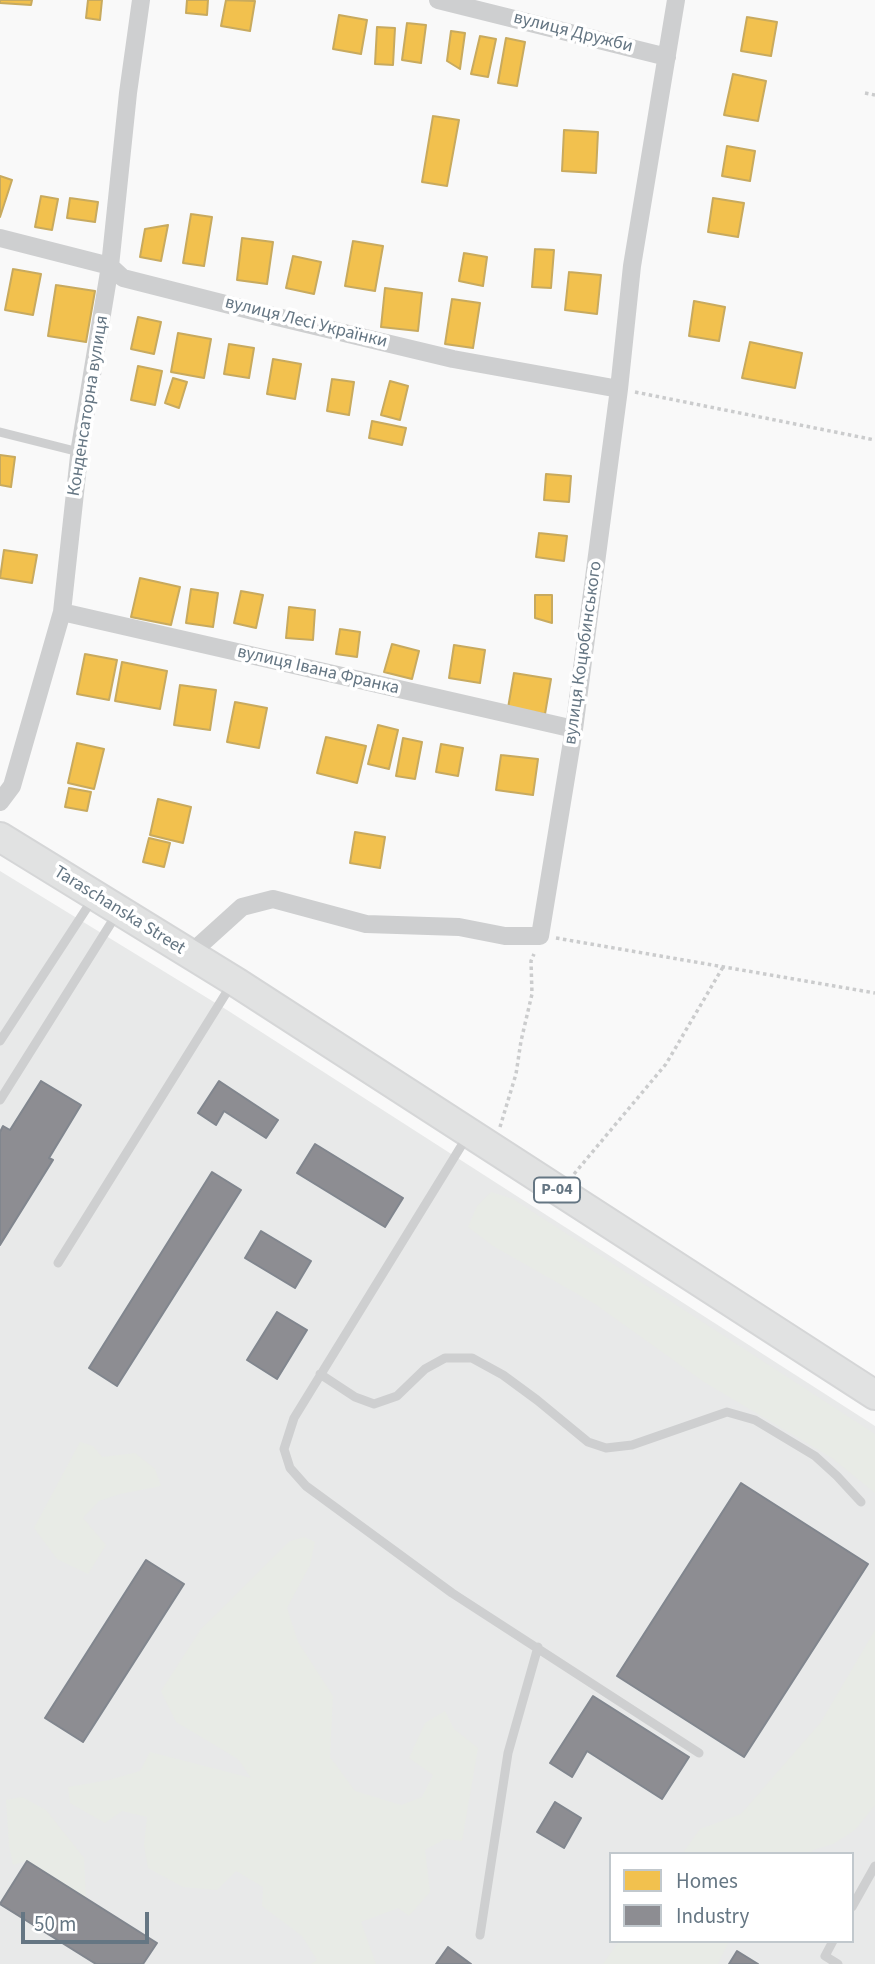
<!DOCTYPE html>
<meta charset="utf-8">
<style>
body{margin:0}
#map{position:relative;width:875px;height:1964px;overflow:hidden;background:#f9f9f9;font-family:"Source Sans 3",sans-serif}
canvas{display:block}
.legend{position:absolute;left:609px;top:1852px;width:245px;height:91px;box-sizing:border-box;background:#fff;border:2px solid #c1c8cd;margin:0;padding:9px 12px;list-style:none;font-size:21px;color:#657683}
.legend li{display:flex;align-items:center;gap:14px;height:35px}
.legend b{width:35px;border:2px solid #c1c8cd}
.scale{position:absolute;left:21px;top:1912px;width:128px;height:32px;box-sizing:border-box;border:4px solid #657683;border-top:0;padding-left:9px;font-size:21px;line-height:24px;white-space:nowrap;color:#657683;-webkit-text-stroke:5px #fff;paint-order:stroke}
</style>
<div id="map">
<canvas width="875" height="1964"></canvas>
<ul class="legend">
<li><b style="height:19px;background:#f2c14e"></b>Homes</li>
<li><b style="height:19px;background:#8d8d92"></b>Industry</li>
</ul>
<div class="scale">50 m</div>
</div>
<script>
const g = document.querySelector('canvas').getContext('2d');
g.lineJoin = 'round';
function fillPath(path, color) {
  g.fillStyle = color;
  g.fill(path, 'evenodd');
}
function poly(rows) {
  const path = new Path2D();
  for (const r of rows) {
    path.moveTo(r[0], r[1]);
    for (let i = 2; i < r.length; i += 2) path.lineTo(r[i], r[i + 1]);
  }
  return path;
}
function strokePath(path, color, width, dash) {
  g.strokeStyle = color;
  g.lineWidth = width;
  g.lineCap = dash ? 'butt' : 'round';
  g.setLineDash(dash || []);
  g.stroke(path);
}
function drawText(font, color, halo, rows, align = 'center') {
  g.font = font + ' "Source Sans 3",sans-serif';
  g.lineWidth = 7;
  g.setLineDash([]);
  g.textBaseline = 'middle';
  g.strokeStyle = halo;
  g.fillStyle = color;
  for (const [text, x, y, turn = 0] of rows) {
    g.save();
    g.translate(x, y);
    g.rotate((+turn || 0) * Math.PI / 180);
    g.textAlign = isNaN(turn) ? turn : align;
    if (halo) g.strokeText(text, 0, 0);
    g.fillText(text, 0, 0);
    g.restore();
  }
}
fillPath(poly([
 [0,871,227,1010,875,1426,875,1964,0,1964],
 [611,1854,852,1854,852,1941,611,1941]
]), '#e8e9e9');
fillPath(poly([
 [491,1192,513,1199,875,1434,875,1493,832,1458,704,1382,595,1304,493,1246,468,1227,477,1206],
 [80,1442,93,1446,102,1457,135,1453,155,1469,161,1486,120,1494,99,1501,83,1518,106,1545,88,1574,57,1559,34,1528],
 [304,1537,315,1542,310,1565,287,1608,298,1642,333,1696,330,1757,355,1791,401,1805,422,1797,433,1775,409,1758,425,1723,445,1711,454,1729,478,1748,462,1841,445,1839,425,1850,430,1892,409,1916,398,1908,361,1922,376,1964,311,1964,317,1960,302,1936,262,1906,263,1887,236,1871,217,1890,183,1887,148,1868,144,1845,147,1817,122,1811,105,1823,70,1803,68,1787,109,1780,140,1771,150,1752,251,1778,238,1759,176,1722,161,1691,201,1629,290,1541],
 [875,1630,875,1805,855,1830,833,1844,813,1850,810,1854,682,1854,700,1829,741,1814,821,1722],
 [22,1797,46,1810,84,1858,86,1899,27,1861,13,1865,9,1845,6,1800],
 [619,1941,729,1941,718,1964,603,1964]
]), '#e8ebe6');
const homes = poly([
 [0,0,32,0,31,5,0,3,0,0],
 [88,0,102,0,100,20,86,18,88,0],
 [187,0,208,0,207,15,186,13,187,0],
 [226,0,255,1,250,31,221,26,226,0],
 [339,15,367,20,361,54,333,49,339,15],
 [747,17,777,22,771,56,741,51,747,17],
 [407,23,426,25,421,63,402,60,407,23],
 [377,27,395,28,393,65,375,64,377,27],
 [451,31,465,33,460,69,447,61,451,31],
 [480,36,496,39,488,77,471,74,480,36],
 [506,38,525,42,517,86,498,83,506,38],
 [733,74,766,81,758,121,724,115,733,74],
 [433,116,459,120,447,186,422,182,433,116],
 [564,130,598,132,596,173,562,171,564,130],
 [727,146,755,151,750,181,722,176,727,146],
 [0,176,12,180,0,217,0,176],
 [41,196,58,199,52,230,35,227,41,196],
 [70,198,98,202,95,222,67,218,70,198],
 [713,198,744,203,738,237,708,232,713,198],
 [191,214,212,217,204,266,183,263,191,214],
 [168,225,161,261,140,257,145,229,168,225],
 [242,238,273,242,267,284,237,280,242,238],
 [353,241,383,246,375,291,345,286,353,241],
 [535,249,554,250,551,288,532,287,535,249],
 [464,253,487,257,483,286,459,281,464,253],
 [293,256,321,262,314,294,286,288,293,256],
 [13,269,41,274,33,315,5,310,13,269],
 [569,272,601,275,597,314,565,310,569,272],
 [56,285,95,291,86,342,48,336,56,285],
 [385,288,422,293,418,331,381,327,385,288],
 [452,299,480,303,473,348,445,344,452,299],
 [694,301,725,307,719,341,689,336,694,301],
 [138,317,161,322,154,354,131,349,138,317],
 [178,333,211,339,204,378,171,372,178,333],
 [750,342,802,353,795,388,742,378,750,342],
 [229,344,254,348,249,378,224,374,229,344],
 [273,359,301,364,295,399,267,394,273,359],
 [138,366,162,371,155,405,131,400,138,366],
 [173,378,187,382,179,408,165,403,173,378],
 [332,379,354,382,349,415,327,411,332,379],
 [390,381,408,386,400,420,381,415,390,381],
 [372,421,406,428,402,445,369,438,372,421],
 [0,455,15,457,11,487,0,485,0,455],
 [546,474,571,476,569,502,544,500,546,474],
 [539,533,567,536,564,561,536,557,539,533],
 [4,550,37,555,32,583,0,578,4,550],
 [140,578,180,587,171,625,131,617,140,578],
 [191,589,218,593,213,627,186,623,191,589],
 [241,591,263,595,256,628,234,623,241,591],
 [535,595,552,595,552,623,535,618,535,595],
 [289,607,315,610,313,640,286,638,289,607],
 [340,629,360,632,357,657,336,654,340,629],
 [392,644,419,651,412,679,384,672,392,644],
 [454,645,485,650,480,683,449,678,454,645],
 [85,654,117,660,109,700,77,694,85,654],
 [122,662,167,671,160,709,115,701,122,662],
 [514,673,551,679,545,714,508,708,514,673],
 [180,685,216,690,210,730,174,725,180,685],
 [235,702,267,708,259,748,227,742,235,702],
 [378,725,398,730,389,769,368,764,378,725],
 [326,737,366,746,357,783,317,773,326,737],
 [403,738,422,742,415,779,396,776,403,738],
 [77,743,104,749,94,789,68,783,77,743],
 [441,744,463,748,458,776,436,772,441,744],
 [501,755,538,759,533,795,496,790,501,755],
 [69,788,91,792,87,811,65,807,69,788],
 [158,799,191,807,183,843,150,835,158,799],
 [355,832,385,837,380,868,350,863,355,832],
 [149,838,170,843,164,867,143,862,149,838]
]);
fillPath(homes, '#f2c14e');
strokePath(homes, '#c8aa5e', 2);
const industry = poly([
 [41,1081,81,1105,49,1158,53,1160,0,1245,0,1132,3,1126,10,1130,41,1081],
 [219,1081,278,1120,266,1138,224,1111,216,1125,198,1113,219,1081],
 [315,1144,403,1198,385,1227,297,1173,315,1144],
 [212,1172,241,1190,117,1386,89,1368,212,1172],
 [261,1231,311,1261,295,1288,245,1258,261,1231],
 [277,1312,307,1330,277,1379,247,1360,277,1312],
 [741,1483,868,1564,744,1757,617,1676,741,1483],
 [146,1560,184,1584,83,1742,45,1718,146,1560],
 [593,1696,689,1757,662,1799,587,1751,572,1777,550,1763,593,1696],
 [555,1802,581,1818,564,1848,537,1832,555,1802],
 [27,1861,157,1943,143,1964,96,1964,0,1904,27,1861],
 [448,1947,471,1964,436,1964,448,1947],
 [737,1951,758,1964,729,1964,737,1951]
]);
fillPath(industry, '#8d8d92');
strokePath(industry, '#81868e', 2);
const primary = poly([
 [0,837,239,984,875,1395]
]);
strokePath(primary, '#d5d6d7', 32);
strokePath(poly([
 [865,93,875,95],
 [635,392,875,440],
 [556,938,875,993],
 [500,1127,516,1074,521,1041,532,994,531,961,534,954],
 [574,1174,666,1064,723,967]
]), '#cbcccd', 3.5, [3.5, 3.5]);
strokePath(poly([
 [0,432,79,452],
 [0,1041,94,897],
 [0,1100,118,912],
 [468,1135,294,1418,284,1449,290,1468,306,1486,452,1593,699,1753],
 [58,1263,233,982],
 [320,1374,355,1397,374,1404,397,1396,425,1369,445,1358,472,1358,503,1375,537,1400,588,1442,606,1448,632,1445,727,1412,755,1420,815,1456,837,1476,861,1502],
 [852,1907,875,1866],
 [480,1935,508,1753,538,1647],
 [833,1941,825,1956,838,1964]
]), '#cecfd0', 9);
strokePath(poly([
 [438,0,667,57],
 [0,238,110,266,123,278,269,315,453,359,619,389],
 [62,612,574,729],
 [0,802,12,786,62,612,80,447,110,266,128,93,141,0],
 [190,954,242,907,273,899,366,924,459,927,505,936,540,936,574,729,619,389,632,266,676,0]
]), '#cecfd0', 18);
strokePath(primary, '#e1e2e2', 28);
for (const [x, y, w] of [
 [557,1190,46]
]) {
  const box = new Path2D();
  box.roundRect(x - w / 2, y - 12.5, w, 25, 5);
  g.fillStyle = '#fff';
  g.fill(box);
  strokePath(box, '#657683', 2);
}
drawText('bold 16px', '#657683', null, [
 ["Р-04",557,1190]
]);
drawText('18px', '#657683', '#fff', [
 ["вулиця Дружби",573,33,14],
 ["вулиця Лесі Українки",306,323,14],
 ["Конденсаторна вулиця",89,406,-81],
 ["вулиця Коцюбинського",584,653,-82],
 ["вулиця Івана Франка",318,671,13],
 ["Taraschanska Street",119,911,32]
]);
</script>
